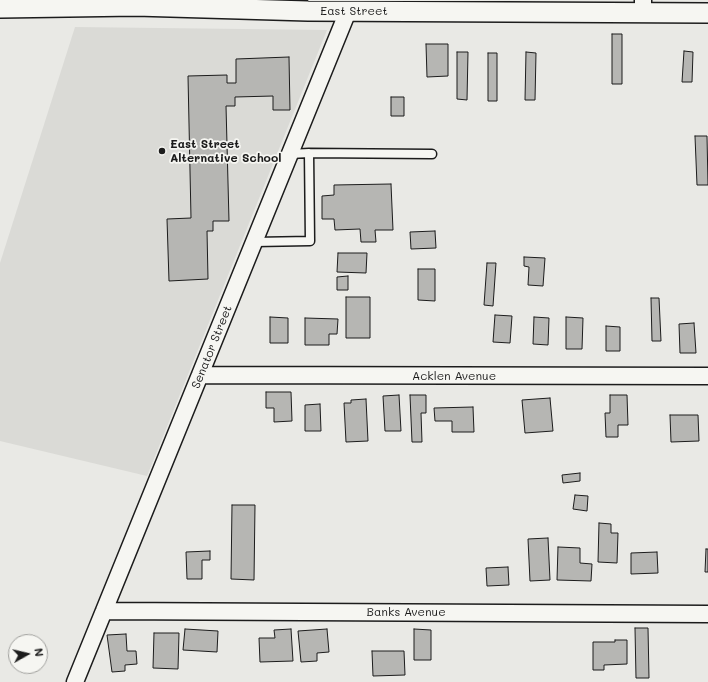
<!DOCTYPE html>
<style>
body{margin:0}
#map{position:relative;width:708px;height:682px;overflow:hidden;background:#e9e9e5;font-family:Mali,sans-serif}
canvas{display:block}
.north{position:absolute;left:8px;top:634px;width:40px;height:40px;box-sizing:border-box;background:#f6f6f2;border:1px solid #9f9f9c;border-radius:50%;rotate:82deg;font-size:11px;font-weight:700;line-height:16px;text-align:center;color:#1c1c1c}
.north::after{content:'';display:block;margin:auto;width:14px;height:18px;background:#1c1c1c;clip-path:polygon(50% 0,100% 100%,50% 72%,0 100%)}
</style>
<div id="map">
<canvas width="708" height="682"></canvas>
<div class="north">N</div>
</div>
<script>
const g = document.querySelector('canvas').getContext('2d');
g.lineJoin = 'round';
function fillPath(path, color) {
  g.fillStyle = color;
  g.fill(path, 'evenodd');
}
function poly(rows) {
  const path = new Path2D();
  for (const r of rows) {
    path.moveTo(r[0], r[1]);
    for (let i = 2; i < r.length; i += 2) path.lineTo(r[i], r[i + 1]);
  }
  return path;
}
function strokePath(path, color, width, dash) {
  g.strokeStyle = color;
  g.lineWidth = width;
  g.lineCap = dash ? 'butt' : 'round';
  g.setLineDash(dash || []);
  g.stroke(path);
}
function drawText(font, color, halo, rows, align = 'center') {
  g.font = font + ' Mali,sans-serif';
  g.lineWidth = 3.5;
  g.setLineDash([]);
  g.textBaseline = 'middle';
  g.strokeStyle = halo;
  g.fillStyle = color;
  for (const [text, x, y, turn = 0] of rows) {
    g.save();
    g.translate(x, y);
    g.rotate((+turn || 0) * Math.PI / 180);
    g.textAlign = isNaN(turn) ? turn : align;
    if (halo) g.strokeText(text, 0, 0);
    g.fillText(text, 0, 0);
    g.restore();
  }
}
fillPath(poly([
 [75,27,327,30,147,476,0,441,0,263]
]), '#dadad6');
const building = poly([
 [612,34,622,34,622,84,612,84,612,34],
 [426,44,448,44,448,76,427,77,426,44],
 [684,51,693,52,692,82,682,82,684,51],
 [457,52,468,52,467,100,457,99,457,52],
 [526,52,536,53,535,100,525,100,526,52],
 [488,53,497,53,497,101,488,101,488,53],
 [289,57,290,110,273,110,273,96,235,97,235,106,226,106,229,221,213,221,213,231,207,231,208,279,169,281,167,219,191,218,188,76,227,75,227,83,236,83,236,59,289,57],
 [391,97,404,97,404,116,391,116,391,97],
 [695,136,707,136,708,185,697,185,695,136],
 [391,184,393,230,375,230,376,242,361,242,360,229,335,230,334,219,322,219,322,196,334,195,334,185,391,184],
 [435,231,436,248,411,249,410,232,435,231],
 [338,253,367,253,366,273,337,272,338,253],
 [524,257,545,258,543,286,528,285,529,267,524,266,524,257],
 [487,263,496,263,493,306,484,305,487,263],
 [418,269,435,269,435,301,418,300,418,269],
 [348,276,348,290,337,290,337,277,348,276],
 [346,297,370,297,370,338,346,338,346,297],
 [651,298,659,298,661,341,652,341,651,298],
 [495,315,512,316,510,343,493,342,495,315],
 [270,317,288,318,288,343,270,343,270,317],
 [534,317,549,318,548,345,533,344,534,317],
 [566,317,583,318,582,349,566,349,566,317],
 [305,318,338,319,337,334,329,334,329,345,305,345,305,318],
 [694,323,696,353,680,353,679,324,694,323],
 [606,326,620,327,620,351,606,351,606,326],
 [266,392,291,392,292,421,274,422,274,408,266,408,266,392],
 [399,395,401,431,385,431,383,396,399,395],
 [410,395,426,395,426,413,421,413,422,442,412,442,410,395],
 [610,395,627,395,628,425,618,425,618,437,606,437,605,413,610,413,610,395],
 [550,398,553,431,525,433,522,400,550,398],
 [366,399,368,441,346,442,344,403,351,403,351,400,366,399],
 [320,404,321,431,305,431,305,405,320,404],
 [473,407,474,432,452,432,452,421,435,421,434,408,473,407],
 [670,415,698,415,699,441,671,442,670,415],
 [580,473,580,481,563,483,562,475,580,473],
 [575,495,588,496,587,511,573,509,575,495],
 [232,505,255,505,254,580,231,579,232,505],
 [599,523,611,524,611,533,618,533,617,563,598,562,599,523],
 [548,538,550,580,530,581,528,539,548,538],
 [558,547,580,548,580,563,592,564,591,581,557,580,558,547],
 [706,549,708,549,708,572,705,572,706,549],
 [210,551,210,560,202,560,202,579,187,579,186,552,210,551],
 [657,552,658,573,631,574,631,553,657,552],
 [508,567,509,585,487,586,486,568,508,567],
 [635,628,648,628,649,678,636,678,635,628],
 [185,629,218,631,217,652,183,650,185,629],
 [291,629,293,661,260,662,259,638,275,638,274,630,291,629],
 [327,629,329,652,317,653,317,661,301,662,298,631,327,629],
 [414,629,431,630,431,660,414,660,414,629],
 [154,633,179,633,178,669,153,668,154,633],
 [126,634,127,651,136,651,137,664,125,665,125,671,112,672,107,635,126,634],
 [615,640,627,640,627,664,604,665,604,670,593,670,593,642,615,642,615,640],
 [372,651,404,651,405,675,373,676,372,651]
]);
fillPath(building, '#b6b6b3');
strokePath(building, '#1c1c1c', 1);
const service = poly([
 [309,153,432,154],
 [254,242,310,241,309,153,290,154]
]);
const minor = poly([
 [643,13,643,0],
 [200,375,708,376],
 [104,611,708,614],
 [75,682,348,11]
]);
const tertiary = poly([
 [0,8,136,6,308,11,708,13]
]);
strokePath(service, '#1c1c1c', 11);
strokePath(minor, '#1c1c1c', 19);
strokePath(tertiary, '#1c1c1c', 22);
strokePath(service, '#f6f6f2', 8);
strokePath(minor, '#f6f6f2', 16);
strokePath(tertiary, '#f6f6f2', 19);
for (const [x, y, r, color] of [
 [162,151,4,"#1c1c1c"]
]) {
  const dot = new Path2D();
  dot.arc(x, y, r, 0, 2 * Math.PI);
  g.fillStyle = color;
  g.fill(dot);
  strokePath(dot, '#f6f6f2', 1.5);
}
drawText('12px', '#1c1c1c', '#f6f6f2', [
 ["East Street",354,11],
 ["Senator Street",212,347,-68],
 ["Acklen Avenue",454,376],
 ["Banks Avenue",406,612]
]);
drawText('bold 12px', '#1c1c1c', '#f6f6f2', [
 ["East Street",170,144],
 ["Alternative School",170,158]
], 'left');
</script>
